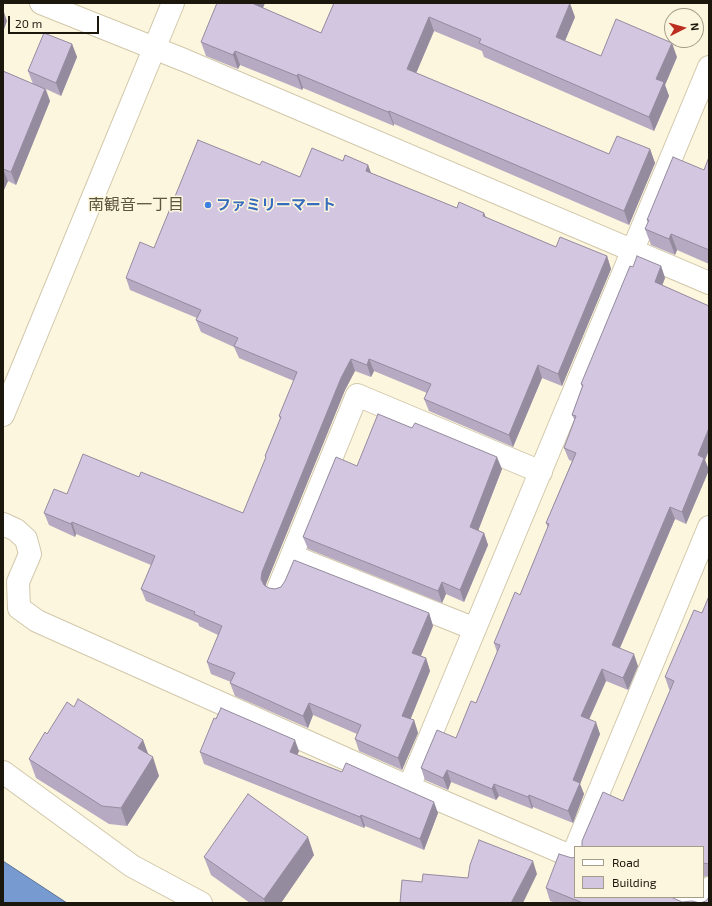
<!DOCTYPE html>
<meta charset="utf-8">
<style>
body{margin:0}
#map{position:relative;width:712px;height:906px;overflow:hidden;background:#fdf6de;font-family:"Exo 2",sans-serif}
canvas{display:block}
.frame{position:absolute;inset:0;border:4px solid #1b170d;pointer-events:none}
.legend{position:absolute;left:574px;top:846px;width:130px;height:52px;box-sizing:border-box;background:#fdf6de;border:1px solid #a39d8a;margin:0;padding:5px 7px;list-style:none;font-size:12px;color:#1b170d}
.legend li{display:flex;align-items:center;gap:8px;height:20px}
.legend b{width:20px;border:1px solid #a39d8a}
.north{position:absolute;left:664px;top:8px;width:40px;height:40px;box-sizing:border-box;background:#fdf6de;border:1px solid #a39d8a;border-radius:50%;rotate:84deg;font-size:11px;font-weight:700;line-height:16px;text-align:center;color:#1b170d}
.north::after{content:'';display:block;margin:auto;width:14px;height:18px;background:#bb2e1f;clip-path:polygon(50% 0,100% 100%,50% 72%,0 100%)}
.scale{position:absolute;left:8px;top:16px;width:91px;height:18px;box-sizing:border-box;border:2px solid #1b170d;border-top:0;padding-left:5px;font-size:12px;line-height:14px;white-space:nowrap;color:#1b170d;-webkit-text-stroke:3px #fdf6de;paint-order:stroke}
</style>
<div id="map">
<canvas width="712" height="906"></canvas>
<div class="frame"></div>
<ul class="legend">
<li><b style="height:5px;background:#fff"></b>Road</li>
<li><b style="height:11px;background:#d3c6e1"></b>Building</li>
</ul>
<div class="north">N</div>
<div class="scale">20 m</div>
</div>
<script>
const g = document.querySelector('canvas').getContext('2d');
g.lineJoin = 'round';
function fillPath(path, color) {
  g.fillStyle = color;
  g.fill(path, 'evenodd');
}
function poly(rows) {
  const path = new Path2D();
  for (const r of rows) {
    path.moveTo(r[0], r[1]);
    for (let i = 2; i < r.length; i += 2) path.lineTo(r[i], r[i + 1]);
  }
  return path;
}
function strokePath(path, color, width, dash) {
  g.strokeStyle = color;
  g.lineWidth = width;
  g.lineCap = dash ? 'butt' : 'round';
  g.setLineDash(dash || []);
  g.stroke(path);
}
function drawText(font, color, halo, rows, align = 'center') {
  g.font = font + ' "Exo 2","Noto Sans JP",sans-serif';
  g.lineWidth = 3;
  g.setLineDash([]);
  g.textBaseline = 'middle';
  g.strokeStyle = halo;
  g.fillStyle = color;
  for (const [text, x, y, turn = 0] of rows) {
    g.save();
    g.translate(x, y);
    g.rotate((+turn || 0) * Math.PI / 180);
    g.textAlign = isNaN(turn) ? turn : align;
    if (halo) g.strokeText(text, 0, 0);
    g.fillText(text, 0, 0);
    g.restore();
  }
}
const water = poly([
 [3,861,67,903,3,903,3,861]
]);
fillPath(water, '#779ad1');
strokePath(water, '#5b7396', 1);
const minor = poly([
 [41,3,184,60,709,283],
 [3,415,173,3],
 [3,524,16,530,26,539,30,554,18,582,19,608,37,621,409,787,575,858],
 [292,556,475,629],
 [278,589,357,395,541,472],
 [3,772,132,866,201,903],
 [409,787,709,67],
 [576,847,709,527],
 [676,897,691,903],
 [703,903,709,888]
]);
strokePath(minor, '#d1c8ab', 24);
strokePath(minor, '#fff', 22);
fillPath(poly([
 [334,3,575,17,565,41,601,56,677,57,665,85,669,96,654,131,484,57,482,51,434,31,416,73,609,154,650,149,655,163,629,225,394,124,394,126,303,88,302,90,240,65,238,69,206,56,201,42,263,8,321,33],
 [72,44,77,57,61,96,46,89,50,101,16,185,8,181,3,192,3,71,33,84,28,71],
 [709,157,709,264,677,250,675,255,651,245,645,229,648,223,647,220,704,170],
 [343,161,368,165,371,173,457,208,484,213,486,218,556,247,607,256,611,269,562,386,542,378,513,447,429,411,424,399,427,393,374,371,371,377,355,371,345,390,266,584,266,586,269,588,429,613,433,626,421,656,426,658,430,671,410,719,414,720,418,733,402,770,359,751,355,739,357,734,313,715,308,728,235,696,230,683,231,682,211,674,207,662,218,635,199,626,198,623,146,601,141,589,151,565,76,534,75,537,49,525,44,513,67,494,139,477,243,513,266,458,265,456,280,419,279,416,294,381,239,358,234,347,201,332,196,320,197,318,130,290,126,278,154,248,260,165,300,177],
 [661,266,665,278,662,285,709,306,709,450,705,460,709,470,686,524,675,519,620,648,638,666,628,690,606,681,589,720,600,734,580,784,584,794,573,823,533,807,532,809,499,796,496,800,451,782,448,790,425,780,421,768,456,738,476,703,497,652,494,643,520,595,548,528,546,523,572,461,569,460,564,448,575,421,572,415,582,387,581,384,633,267],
 [357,466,502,469,478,530,484,533,488,545,464,602,446,594,442,603,308,549,303,537],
 [709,596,709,876,708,876,703,877,703,847,623,801,670,690,669,689,665,677,702,613],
 [74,707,143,740,148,754,159,776,127,826,109,824,36,778,29,759,47,734],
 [299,751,297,755,438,813,424,850,365,826,364,828,204,764,200,752],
 [314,855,281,903,250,903,211,875,204,857],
 [572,858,682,902,700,903,556,903,550,901,546,888]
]), '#b5aac2');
fillPath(poly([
 [255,3,265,3,259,18,254,4],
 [570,3,575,17,561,50,556,37],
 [3,9,7,21,3,32],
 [429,17,434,31,412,83,407,69],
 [672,43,677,57,665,85,669,96,654,131,649,117,656,79],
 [72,44,77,57,61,96,56,83],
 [235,51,240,65,238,69,233,55],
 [298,74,303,88,302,90,297,76],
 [45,89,50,101,16,185,11,172],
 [389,111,394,124,394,126,388,112],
 [650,149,655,163,629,225,624,211],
 [368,165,373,178,366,171],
 [3,169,8,181,3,192],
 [484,213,489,225,483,216],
 [671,234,677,250,675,255,669,239],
 [607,256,611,269,562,386,558,374],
 [661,266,665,278,659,294,655,282],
 [351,359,355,371,345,390,266,584,266,591,261,579,262,572,341,378],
 [369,359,374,371,371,377,367,365],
 [538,365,542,378,513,447,509,435],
 [709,428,709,450,705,460,709,470,686,524,682,512,698,455],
 [497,457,502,469,475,539,470,527],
 [670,507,675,519,616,657,612,645],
 [72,522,76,534,75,537,71,524],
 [484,533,488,545,464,602,460,590],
 [442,582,446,594,442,603,438,591],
 [429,613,433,626,417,665,412,653],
 [634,654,638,666,628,690,623,678],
 [426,658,430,671,407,728,402,716],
 [602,669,606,681,585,728,581,716],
 [309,703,313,715,308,728,303,716],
 [414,720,418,733,402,770,398,758],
 [596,722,600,734,580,784,584,794,573,823,568,811,573,780],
 [143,740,150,759,138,748],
 [295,740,299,751,294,763,290,752],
 [153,757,159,776,127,826,121,808],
 [447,770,451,782,448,790,443,778],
 [494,784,499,796,496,800,492,789],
 [529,795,533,807,532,809,528,797],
 [434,802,438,813,424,850,420,839],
 [361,815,365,826,364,828,360,817],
 [308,837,314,855,281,903,265,903,264,899],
 [533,861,537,874,523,903,511,903]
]), '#948b9e');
const building = poly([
 [217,3,255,3,254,4,321,33,334,3,570,3,556,37,601,56,616,19,672,43,656,79,664,82,649,117,479,43,481,39,429,17,407,69,609,154,617,136,650,149,624,211,389,111,388,112,298,74,297,76,235,51,233,55,201,42,217,3],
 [44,33,72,44,56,83,28,71,44,33],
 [3,71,45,89,11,172,3,169,3,71],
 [198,140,260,165,262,161,300,177,312,148,343,161,345,155,368,165,366,171,457,208,459,202,484,213,483,216,556,247,560,237,607,256,558,374,538,365,509,435,424,399,431,384,369,359,367,365,351,359,341,378,262,572,261,579,264,585,269,588,275,589,281,587,285,581,294,560,429,613,412,653,426,658,402,716,414,720,398,758,355,739,361,725,309,703,303,716,230,683,235,673,207,662,222,626,194,614,195,612,141,589,155,556,72,522,71,524,44,513,54,489,67,494,83,454,139,477,141,472,243,513,266,457,265,456,281,417,279,416,297,372,234,346,238,338,196,320,201,310,126,278,140,242,154,248,198,140],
 [673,157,704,170,709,157,709,250,671,234,669,239,645,229,649,220,647,220,673,157],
 [637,256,661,266,655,282,709,306,709,428,698,455,704,458,682,512,670,507,612,645,634,654,623,678,602,669,581,716,596,722,573,780,580,783,568,811,529,795,528,797,494,784,492,789,447,770,443,778,421,768,437,730,456,738,471,701,476,703,500,645,494,643,515,592,520,595,549,524,546,523,576,453,564,448,576,416,572,415,583,385,581,384,630,266,633,267,637,256],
 [378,414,412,428,415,423,497,457,470,527,484,533,460,590,442,582,438,591,303,537,336,457,357,466,378,414],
 [709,596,709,864,703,863,703,847,582,847,582,841,603,792,623,801,674,681,665,677,694,610,702,613,709,596],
 [78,699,143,740,138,748,153,757,121,808,102,806,29,759,45,732,47,734,67,702,74,707,78,699],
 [221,708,295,740,290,752,342,772,346,763,434,802,420,839,361,815,360,817,200,752,214,718,216,719,221,708],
 [248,794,308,837,264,899,204,857,248,794],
 [479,840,533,861,511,903,400,903,402,880,422,882,423,874,468,878,470,865,479,840],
 [559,854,572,858,575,857,575,897,671,897,682,902,692,901,700,903,583,903,546,888,559,854],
 [709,897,709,903,700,903,706,901,709,897]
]);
fillPath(building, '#d3c6e1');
strokePath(building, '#948b9e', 1);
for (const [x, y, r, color] of [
 [208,205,4,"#3f7fe0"]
]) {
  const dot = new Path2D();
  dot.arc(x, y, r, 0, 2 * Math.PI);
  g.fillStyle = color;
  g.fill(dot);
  strokePath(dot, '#fdf6de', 1.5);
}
drawText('bold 15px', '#366cbe', '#fdf6de', [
 ["ファミリーマート",216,205]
], 'left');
drawText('16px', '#5e573d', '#fdf6de', [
 ["南観音一丁目",136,205]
]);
</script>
